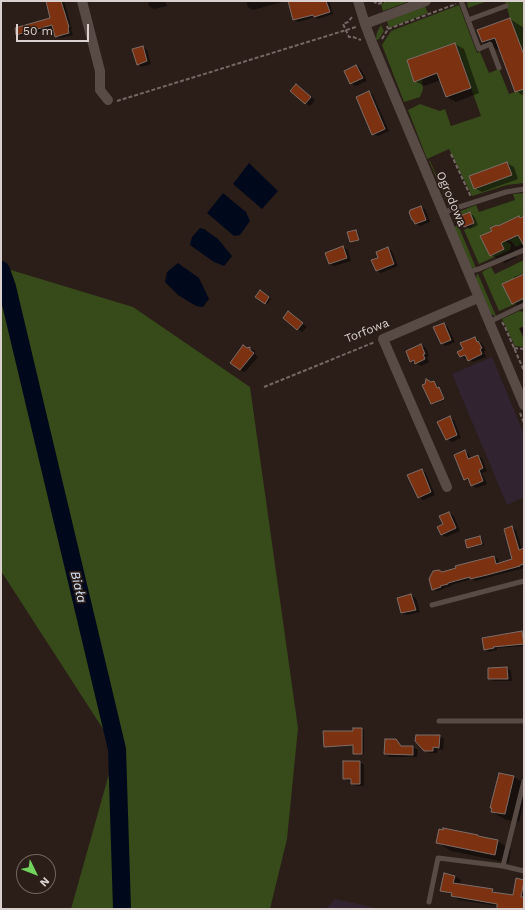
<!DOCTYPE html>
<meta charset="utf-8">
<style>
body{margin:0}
#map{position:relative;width:525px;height:910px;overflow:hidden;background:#2b1e19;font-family:"Work Sans",sans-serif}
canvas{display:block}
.frame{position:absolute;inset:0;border:2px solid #dad1ce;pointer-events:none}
.north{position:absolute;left:16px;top:854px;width:40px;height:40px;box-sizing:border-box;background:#2b1e19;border:1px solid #716661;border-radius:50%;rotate:133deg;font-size:11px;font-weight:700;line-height:16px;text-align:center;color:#dad1ce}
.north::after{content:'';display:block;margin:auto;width:14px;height:18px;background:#71d25e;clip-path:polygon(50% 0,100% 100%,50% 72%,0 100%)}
.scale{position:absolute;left:16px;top:24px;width:73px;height:18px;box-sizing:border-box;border:2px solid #dad1ce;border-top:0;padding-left:5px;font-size:12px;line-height:14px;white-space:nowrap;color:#dad1ce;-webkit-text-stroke:3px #2b1e19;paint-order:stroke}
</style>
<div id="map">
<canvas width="525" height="910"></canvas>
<div class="frame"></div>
<div class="north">N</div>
<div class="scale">50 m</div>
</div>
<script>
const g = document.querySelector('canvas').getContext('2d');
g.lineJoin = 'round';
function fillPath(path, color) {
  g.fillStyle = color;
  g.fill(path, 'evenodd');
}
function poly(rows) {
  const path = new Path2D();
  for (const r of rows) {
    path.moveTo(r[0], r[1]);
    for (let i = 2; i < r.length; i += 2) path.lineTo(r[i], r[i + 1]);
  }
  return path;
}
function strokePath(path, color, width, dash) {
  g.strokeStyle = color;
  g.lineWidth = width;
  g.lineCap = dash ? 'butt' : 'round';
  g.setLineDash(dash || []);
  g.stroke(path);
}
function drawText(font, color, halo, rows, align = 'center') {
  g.font = font + ' "Work Sans",sans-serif';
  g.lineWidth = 3.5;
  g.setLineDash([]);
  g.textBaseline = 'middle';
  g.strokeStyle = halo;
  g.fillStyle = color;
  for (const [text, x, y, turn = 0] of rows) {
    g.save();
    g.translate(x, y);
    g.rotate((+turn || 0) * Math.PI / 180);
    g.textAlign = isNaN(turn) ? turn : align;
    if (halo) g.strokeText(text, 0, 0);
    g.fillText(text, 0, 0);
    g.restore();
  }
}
fillPath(poly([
 [492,357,524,434,524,497,507,505,452,374],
 [335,899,380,909,326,909]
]), '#312330');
fillPath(poly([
 [389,1,410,1,383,11,381,4],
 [470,1,488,1,468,8,467,2],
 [505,1,524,1,524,55,510,18],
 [459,5,477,53,480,52,489,73,499,69,509,94,524,89,524,183,507,185,472,196,449,149,427,159,408,110,420,104,440,111,445,109,451,126,481,116,455,43,407,60,414,81,422,79,423,89,420,97,404,102,382,45,391,31],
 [425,6,428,13,389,28,387,21],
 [381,25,384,31,379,39,376,40,377,32],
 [429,161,430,161,447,200,454,197,452,203,449,206],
 [524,193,524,238,520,240,522,244,516,247,511,241,507,239,505,242,509,243,511,245,510,250,479,264,464,230,472,226,472,224,474,223,470,212,460,216,458,212,476,205,479,212,515,200,513,194],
 [458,225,476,268,475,268,470,267,454,227],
 [524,260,524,300,499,311,482,272,491,267,495,274],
 [1,267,133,307,250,387,298,728,287,839,270,909,71,909,116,749,1,571],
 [477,274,478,274,496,316,495,316,491,314,476,279],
 [519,311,524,312,524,326,519,328,524,340,524,347,515,346,502,319]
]), '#374a19');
fillPath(poly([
 [249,163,278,191,262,209,233,184],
 [223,193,246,212,250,221,240,235,234,236,207,213],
 [200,228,204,229,218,239,232,256,224,266,214,262,190,245,192,237],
 [178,263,199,278,209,299,203,307,196,306,178,295,165,282,167,272]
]), '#00091b');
fillPath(poly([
 [47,1,64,1,72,29,71,30,73,35,60,38,56,36,54,28,21,36,17,34,51,19],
 [148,1,165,1,167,6,154,9,149,6],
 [246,1,282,1,282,2,253,10,248,7],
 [314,1,329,1,333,14,318,19,315,17,298,22,294,20,291,8],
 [510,19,524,28,524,96,516,91,500,48,497,50,483,42,478,31],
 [455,44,464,49,479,93,456,102,447,97,441,80,424,86,415,81],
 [143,47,147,50,151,64,142,67,138,64],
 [356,66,361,69,367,81,356,86,351,83],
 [300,88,315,100,310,106,305,103],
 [369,92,373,95,389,131,378,136,373,134],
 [507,163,514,167,518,179,482,192,475,188],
 [421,207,426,210,430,222,420,226,415,223],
 [470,213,474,216,478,225,470,229,465,226],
 [524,215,524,247,515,251,517,257,505,263,491,255,493,232,498,227],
 [356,231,358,232,360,240,352,242,350,241],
 [343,247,348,250,351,261,334,266,329,264],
 [387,248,392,251,398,266,381,273,377,271,373,261,380,258],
 [524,273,524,309,513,303,514,277],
 [260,291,271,299,267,304,257,296],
 [293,315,307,327,302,332,284,317],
 [443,324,448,327,455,342,446,346,441,343],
 [524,327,524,336,520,329],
 [475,338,483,345,486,351,484,351,486,357,473,362,468,358,465,359,461,356,464,350],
 [421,345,426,348,429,356,427,357,429,362,421,366,411,361],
 [250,348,255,351,255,354,258,357,245,372,240,370,248,349],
 [434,382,440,389,445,400,434,404,432,403,431,383],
 [450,418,454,420,461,438,452,442,447,439],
 [465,451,469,454,471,459,478,456,482,458,487,471,482,473,487,484,476,488,472,485,470,481,464,479],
 [422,470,426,473,435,495,423,500,419,497],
 [449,513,454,516,460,531,446,537,442,535,444,525],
 [512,527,516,530,522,550,524,549,524,568,475,581,472,579,451,585,452,586,444,588,444,589,437,591,433,589,441,573,494,557,498,559,499,564,513,560],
 [480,537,482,538,484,545,470,548,468,547],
 [411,595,416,598,420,612,407,615,402,613,399,599],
 [522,632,524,633,524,646,497,648,497,650,489,652,485,650,483,639],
 [507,668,511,671,512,681,494,681,489,679],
 [362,729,364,730,364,754,354,753,354,745,327,747,325,746],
 [440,736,444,739,443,750,438,749,437,753,430,753,425,751],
 [395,740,403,747,413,747,418,750,417,757,390,757,385,754],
 [360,762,364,765,364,786,357,786,352,784,352,781,349,781,344,779],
 [514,777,524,783,524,800,519,822,506,820,492,812],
 [444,830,478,836,483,838,497,841,511,849,509,863,451,851,438,843],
 [455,876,461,880,460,885,492,890,498,894,513,896,517,879,524,881,524,909,498,909,498,906,459,900,453,895,441,890]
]), '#0007');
strokePath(poly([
 [1,270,7,287,117,749,122,909]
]), '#00091b', 18);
const building = poly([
 [46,1,61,1,69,27,68,28,69,33,55,37,52,25,16,35,15,28,50,18,46,1],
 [288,1,326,1,330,12,314,17,313,15,293,20,288,1],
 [510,18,524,55,524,89,515,92,495,38,482,42,477,30,510,18],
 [455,43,471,88,446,97,437,73,414,82,407,60,455,43],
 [143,46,147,61,137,65,132,49,143,46],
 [356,65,363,78,350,84,344,71,356,65],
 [296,84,311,97,305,104,290,91,296,84],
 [369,91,385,129,372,135,356,97,369,91],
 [507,162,512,175,474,189,469,176,507,162],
 [421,206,426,220,415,224,413,220,412,220,409,212,410,211,410,210,421,206],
 [470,212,474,223,464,227,460,216,470,212],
 [519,216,520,218,524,216,524,246,518,235,501,243,504,249,490,256,480,236,492,231,490,228,497,225,498,226,519,216],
 [356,230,359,240,350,242,347,232,356,230],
 [343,246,347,258,329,264,325,253,343,246],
 [388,247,394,264,376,271,371,260,378,258,376,252,388,247],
 [524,274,524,298,512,304,502,284,524,274],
 [260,290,269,297,265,304,255,297,260,290],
 [288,311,303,323,297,330,283,318,288,311],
 [444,323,451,340,441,344,433,327,444,323],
 [475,337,477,342,478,341,482,348,480,349,482,354,468,361,465,355,460,357,457,352,463,349,460,343,475,337],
 [421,344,425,354,423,354,425,359,415,364,414,360,410,362,406,351,421,344],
 [243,345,247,348,250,347,250,350,254,353,240,370,230,363,243,345],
 [426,379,431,382,434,381,437,388,439,387,444,399,431,404,422,385,425,384,426,379],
 [450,416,457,435,446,440,437,422,450,416],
 [465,450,468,459,478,455,483,468,479,470,483,481,471,486,468,478,464,480,454,455,465,450],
 [422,469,431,492,418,498,407,475,422,469],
 [449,512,456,528,441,535,437,527,443,524,439,516,449,512],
 [512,526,519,550,524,548,524,564,520,565,520,566,487,575,470,579,470,577,448,583,448,584,440,586,441,587,432,590,429,579,433,571,439,570,442,572,456,568,455,566,494,556,496,564,512,559,504,529,512,526],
 [480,536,482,544,467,548,465,540,480,536],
 [411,594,416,610,401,613,397,598,411,594],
 [522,631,524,644,493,647,494,648,484,650,482,638,522,631],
 [507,667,508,679,488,679,488,668,507,667],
 [353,728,362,728,362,754,353,754,353,745,324,747,323,731,353,731,353,728],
 [416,735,440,735,439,748,433,747,433,751,424,751,415,741,416,735],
 [385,739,396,739,401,746,413,746,413,755,384,754,385,739],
 [343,761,360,761,360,784,351,784,351,779,343,779,343,761],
 [499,773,514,776,505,814,491,812,492,808,490,808,499,773],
 [443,828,478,835,478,836,498,840,495,855,436,843,439,829,443,830,443,828],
 [444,873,455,876,453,883,493,889,492,892,513,895,516,878,524,880,521,897,524,897,524,909,497,909,497,904,451,896,452,893,440,891,444,873]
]);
fillPath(building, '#7c3111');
strokePath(building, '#7d6d68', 1);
strokePath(poly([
 [373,1,378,4,386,1],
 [352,17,348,22,343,24,349,37,353,37,361,40],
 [388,29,456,4],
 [382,39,388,29,387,26],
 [117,101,356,27],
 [451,154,471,197],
 [502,322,505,327,524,371],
 [514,348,524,349],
 [264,387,375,342],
 [520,413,524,423]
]), '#736763', 2, [4, 2]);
strokePath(poly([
 [461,1,479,49,490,44,499,68],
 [468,20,506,6],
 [443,214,450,210,506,192,524,189],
 [467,272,479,269,524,250],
 [489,322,524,305],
 [432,605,524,581],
 [439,721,524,721],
 [503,866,524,781],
 [429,902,438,858,503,866,524,871]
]), '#584a44', 5);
strokePath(poly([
 [82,1,100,71,100,90,108,100],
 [358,1,365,24,373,45,524,405],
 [365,24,426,1],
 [447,487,383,339,478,298]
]), '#584a44', 10);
drawText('12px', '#dad1ce', '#2b1e19', [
 ["Ogrodowa",451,199,67],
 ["Torfowa",367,331,-22]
]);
drawText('italic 13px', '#d4e3f4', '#2b1e19', [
 ["Biała",78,587,76]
]);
</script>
